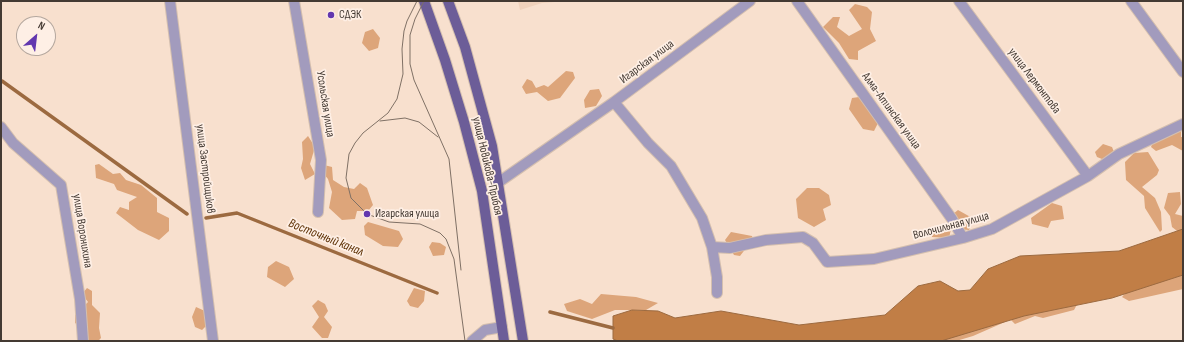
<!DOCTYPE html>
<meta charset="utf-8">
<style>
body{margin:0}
#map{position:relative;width:1184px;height:342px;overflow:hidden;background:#f8e0ce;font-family:"Sofia Sans Condensed",sans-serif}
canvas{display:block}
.frame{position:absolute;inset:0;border:2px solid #443a33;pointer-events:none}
.north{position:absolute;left:16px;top:16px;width:40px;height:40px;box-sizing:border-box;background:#feefe5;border:1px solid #b4a79e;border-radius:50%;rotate:28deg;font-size:11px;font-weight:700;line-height:16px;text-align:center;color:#443a33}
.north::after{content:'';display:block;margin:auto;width:14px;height:18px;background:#6237af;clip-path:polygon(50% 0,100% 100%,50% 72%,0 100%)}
</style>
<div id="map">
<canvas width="1184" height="342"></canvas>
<div class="frame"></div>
<div class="north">N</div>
</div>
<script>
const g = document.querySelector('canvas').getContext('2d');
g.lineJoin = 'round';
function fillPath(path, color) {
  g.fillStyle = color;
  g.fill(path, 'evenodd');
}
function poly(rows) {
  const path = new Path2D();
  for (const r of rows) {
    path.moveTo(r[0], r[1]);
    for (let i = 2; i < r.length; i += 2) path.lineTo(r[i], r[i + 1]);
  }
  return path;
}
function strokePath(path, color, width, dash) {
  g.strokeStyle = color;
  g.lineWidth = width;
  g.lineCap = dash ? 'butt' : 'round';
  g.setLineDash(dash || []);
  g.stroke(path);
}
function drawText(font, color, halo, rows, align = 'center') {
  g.font = font + ' "Sofia Sans Condensed",sans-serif';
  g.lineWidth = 3.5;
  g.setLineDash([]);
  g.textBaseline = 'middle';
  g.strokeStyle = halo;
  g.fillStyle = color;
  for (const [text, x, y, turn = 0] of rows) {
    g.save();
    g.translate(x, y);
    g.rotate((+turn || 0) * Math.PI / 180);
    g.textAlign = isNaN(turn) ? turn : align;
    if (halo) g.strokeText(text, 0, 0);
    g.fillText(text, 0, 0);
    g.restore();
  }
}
fillPath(poly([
 [518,1,567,1,542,3,520,10]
]), '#f0d2bc');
fillPath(poly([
 [855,4,867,7,872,12,870,29,876,41,858,51,858,60,849,59,839,43,823,27,833,17,840,17,837,27,849,36,862,29,849,10],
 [373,29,380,38,378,48,369,51,362,43,365,32],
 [566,71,573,72,575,78,560,98,548,101,537,92,526,94,522,87,527,79,532,81,536,88,544,85,548,87],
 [599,89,602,96,596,106,585,108,584,100,590,90],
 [859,97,878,123,874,131,863,129,849,109,852,98],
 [1181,130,1181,137,1183,137,1183,151,1172,145,1156,151,1151,147,1156,135],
 [308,136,315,147,310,164,315,174,305,180,301,168,303,159,302,142],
 [1103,144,1112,147,1114,152,1107,161,1097,157,1095,152],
 [1148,152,1159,170,1157,175,1142,187,1155,198,1161,212,1162,230,1160,232,1145,208,1144,196,1126,180,1125,162,1134,153],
 [99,164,113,174,120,173,126,180,141,185,157,198,157,212,169,218,169,231,159,240,138,230,116,213,120,207,129,210,129,202,137,197,117,190,114,184,96,178,95,165],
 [324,165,332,167,333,180,344,187,354,189,360,183,367,188,373,205,368,211,357,211,355,219,342,220,329,208,332,192,328,179,323,173],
 [807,188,819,188,829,195,831,205,823,209,826,220,814,227,798,218,796,199],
 [1180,192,1181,204,1175,214,1183,216,1183,233,1181,234,1172,227,1170,216,1164,208,1168,193],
 [1052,203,1062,206,1064,219,1051,221,1048,228,1032,224,1031,218],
 [958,210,974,219,969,230,958,229,953,214],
 [368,222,399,231,403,239,398,247,383,246,365,235,364,226],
 [945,224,951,229,949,238,932,237,931,232],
 [731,232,752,236,753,239,740,256,734,255,725,240],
 [432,242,440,243,446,247,444,255,433,256,429,247],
 [276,261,289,267,294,279,285,287,267,277,268,267],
 [1183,271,1183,289,1129,301,1122,297,1129,289],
 [87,288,92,291,92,305,100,313,99,328,101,338,98,341,87,341,86,330,75,323,75,315,88,302,82,294],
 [414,288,425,291,424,301,418,308,410,306,407,301],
 [601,294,636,297,658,303,646,310,615,310,592,319,567,311,564,304,580,299,592,304],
 [1080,299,1074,310,1043,318,1035,316,1015,324,1009,318],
 [318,300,325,304,328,311,324,317,332,327,328,338,322,338,312,327,319,317,312,306],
 [196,307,205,311,208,324,202,330,195,327,192,317],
 [1001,317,1005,322,973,336,956,341,919,341]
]), '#dda57a');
const water = poly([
 [1183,229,1183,275,1112,298,1024,316,941,341,618,341,613,339,613,316,632,310,658,311,675,318,721,311,799,325,885,315,918,286,940,281,958,291,970,290,988,269,1020,256,1119,251,1183,229]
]);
fillPath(water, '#c17e46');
strokePath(water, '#9c6a40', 1);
strokePath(poly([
 [2,81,187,214],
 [206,218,237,213,437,293],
 [550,312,613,328]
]), '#9c6a40', 3.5);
const minor = poly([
 [170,1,213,341],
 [294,1,321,160,318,212],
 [797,1,952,219,963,238],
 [959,1,1088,176],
 [1131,1,1183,72],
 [614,102,648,143,671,166,702,218,712,247,717,277,717,293],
 [1,127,13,143,61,185,80,299,83,341],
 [499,182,614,102,750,1],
 [712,247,730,248,766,240,803,237,813,243,827,262,874,259,963,238,992,229,1088,176,1119,154,1183,124],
 [472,341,485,330,502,327]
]);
const primary = poly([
 [424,1,445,60,464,122,482,191,504,341],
 [448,1,465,47,492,146,523,341]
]);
strokePath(minor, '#d4bfaf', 12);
strokePath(primary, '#d4bfaf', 12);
strokePath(minor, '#a29bbd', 10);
strokePath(primary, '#6c5d98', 10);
strokePath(poly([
 [417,1,407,21,404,31,402,49,403,74,397,99,388,113,363,133,355,143,349,154,346,178,351,198,367,214,389,222,420,224,440,233,446,239,454,259,465,341],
 [424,1,415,19,410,35,410,64,414,80,449,159,461,270],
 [380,121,405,118,419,122,438,137]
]), '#7f7065', 1);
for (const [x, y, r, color] of [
 [331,15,4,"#6237af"],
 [367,214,4,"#6237af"]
]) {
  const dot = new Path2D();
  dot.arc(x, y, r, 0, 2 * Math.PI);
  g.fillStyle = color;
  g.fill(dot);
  strokePath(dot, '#feefe5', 1.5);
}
drawText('12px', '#443a33', '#feefe5', [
 ["СДЭК",339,15],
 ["Игарская улица",375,214]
], 'left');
drawText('12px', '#443a33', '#feefe5', [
 ["Игарская улица",647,62,-37],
 ["улица Лермонтова",1034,81,53],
 ["Усольская улица",325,104,81],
 ["Алма-Атинская улица",891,111,54],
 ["улица Новикова-Прибоя",487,166,77],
 ["улица Застройщиков",205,169,83],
 ["Волочильная улица",951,226,-15],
 ["улица Воронихина",82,231,81]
]);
drawText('italic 13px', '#5c2f02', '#feefe5', [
 ["Восточный канал",326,238,22]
]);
</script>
